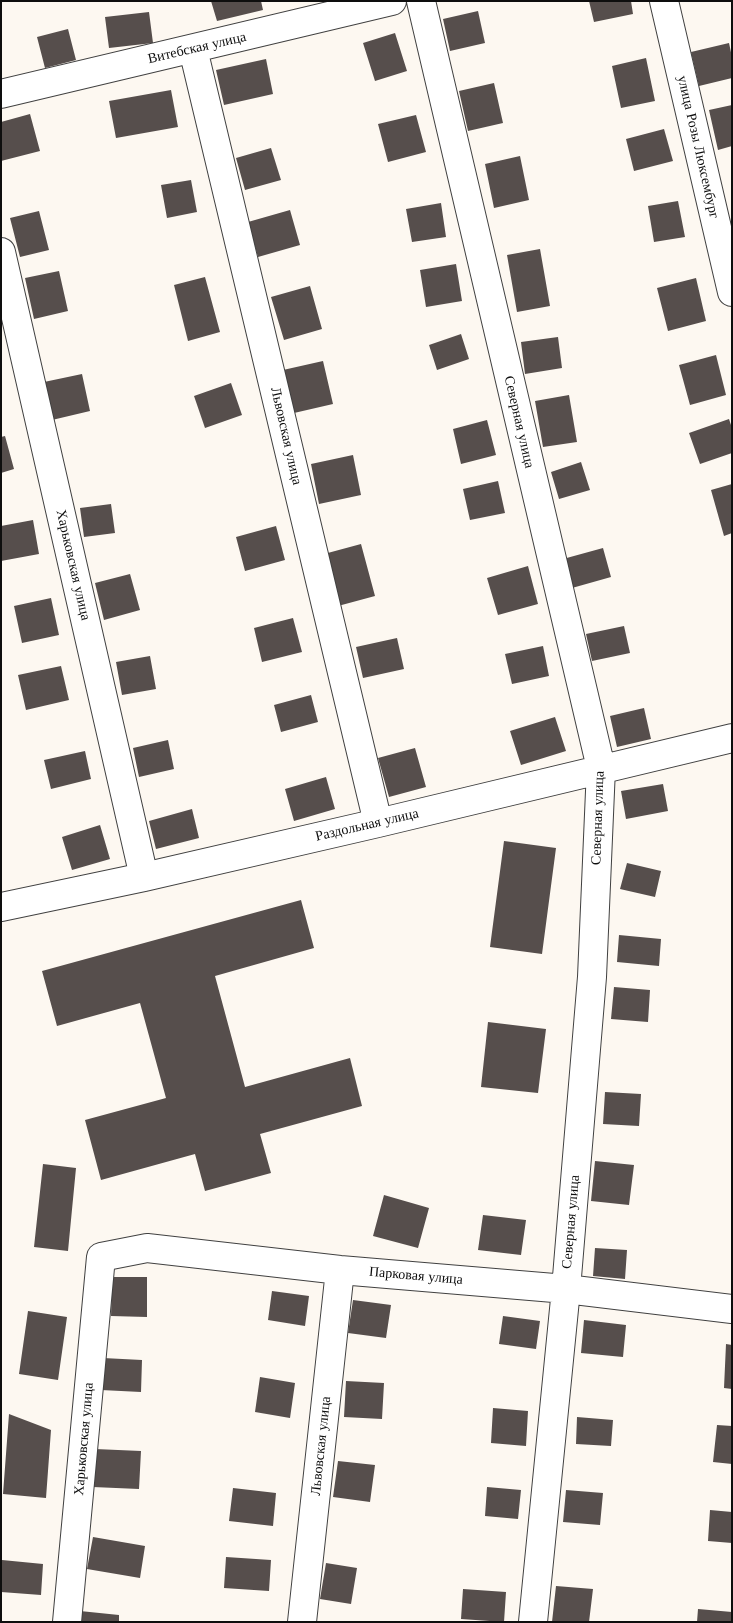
<!DOCTYPE html>
<meta charset="utf-8">
<style>
body{margin:0}
#map{position:relative;width:733px;height:1623px;overflow:hidden;background:#fdf8f1;font-family:"Libre Baskerville",serif}
canvas{display:block}
.frame{position:absolute;inset:0;border:2px solid #0e0e0e;pointer-events:none}
</style>
<div id="map">
<canvas width="733" height="1623"></canvas>
<div class="frame"></div>
</div>
<script>
const g = document.querySelector('canvas').getContext('2d');
g.lineJoin = 'round';
function fillPath(path, color) {
  g.fillStyle = color;
  g.fill(path, 'evenodd');
}
function poly(rows) {
  const path = new Path2D();
  for (const r of rows) {
    path.moveTo(r[0], r[1]);
    for (let i = 2; i < r.length; i += 2) path.lineTo(r[i], r[i + 1]);
  }
  return path;
}
function strokePath(path, color, width, dash) {
  g.strokeStyle = color;
  g.lineWidth = width;
  g.lineCap = dash ? 'butt' : 'round';
  g.setLineDash(dash || []);
  g.stroke(path);
}
function drawText(font, color, halo, rows, align = 'center') {
  g.font = font + ' "Libre Baskerville",serif';
  g.lineWidth = 5;
  g.setLineDash([]);
  g.textBaseline = 'middle';
  g.strokeStyle = halo;
  g.fillStyle = color;
  for (const [text, x, y, turn = 0] of rows) {
    g.save();
    g.translate(x, y);
    g.rotate((+turn || 0) * Math.PI / 180);
    g.textAlign = isNaN(turn) ? turn : align;
    if (halo) g.strokeText(text, 0, 0);
    g.fillText(text, 0, 0);
    g.restore();
  }
}
fillPath(poly([
 [211,1,261,1,263,10,217,21],
 [589,1,631,1,633,14,594,22],
 [478,11,485,43,450,51,443,19],
 [149,12,153,43,109,48,105,17],
 [68,29,76,60,45,68,37,37],
 [395,33,407,71,375,81,363,43],
 [729,43,732,57,732,78,699,86,691,52],
 [646,58,655,101,621,108,612,66],
 [266,59,273,94,224,105,216,70],
 [494,83,503,123,468,131,459,91],
 [171,90,178,127,116,138,109,101],
 [732,105,732,146,718,150,709,110],
 [30,114,40,151,1,161,1,122],
 [416,115,426,152,388,162,378,124],
 [664,129,673,161,634,171,626,139],
 [271,148,281,180,245,190,236,158],
 [520,156,529,200,494,208,485,164],
 [191,180,197,212,167,218,161,185],
 [678,201,685,237,654,242,648,206],
 [441,203,446,237,412,242,406,209],
 [290,210,300,245,258,257,248,222],
 [39,211,49,250,20,257,10,218],
 [540,249,550,306,517,312,507,255],
 [456,264,462,301,426,307,420,270],
 [59,271,68,311,34,319,25,278],
 [205,277,220,332,188,341,174,285],
 [696,278,706,321,668,331,657,288],
 [310,286,322,329,284,340,271,297],
 [461,334,469,359,437,370,429,345],
 [558,337,562,368,525,374,521,342],
 [716,355,726,395,690,405,679,365],
 [323,361,333,404,294,413,283,370],
 [82,374,90,411,52,420,44,382],
 [231,383,242,415,205,428,194,396],
 [569,395,577,442,543,447,535,401],
 [729,419,732,428,732,453,700,464,689,433],
 [487,420,496,455,461,464,453,429],
 [5,436,14,469,1,473,1,437],
 [353,455,361,495,319,504,311,464],
 [581,462,590,490,559,499,551,472],
 [498,481,505,513,470,520,463,489],
 [732,484,732,533,724,536,711,490],
 [111,504,115,533,84,537,80,508],
 [33,520,39,554,1,561,1,526],
 [276,526,285,560,245,571,236,537],
 [361,544,375,596,338,606,324,554],
 [603,548,611,577,572,588,563,559],
 [528,566,538,604,498,615,487,578],
 [130,574,140,610,104,620,95,583],
 [51,598,59,635,22,643,14,606],
 [293,618,302,652,262,662,254,628],
 [624,626,630,653,592,661,586,634],
 [397,638,404,669,363,678,356,647],
 [543,646,549,676,512,684,505,654],
 [150,656,156,689,122,695,116,662],
 [61,666,69,700,26,710,18,675],
 [311,695,318,722,281,732,274,705],
 [644,708,651,739,617,747,610,716],
 [555,717,566,751,521,765,510,731],
 [168,740,174,769,139,777,133,748],
 [415,748,426,787,389,797,378,758],
 [85,751,91,779,51,789,44,760],
 [326,777,335,809,294,821,285,789],
 [663,784,668,811,626,819,621,791],
 [192,809,199,838,156,849,149,821],
 [100,825,110,859,72,870,62,837],
 [504,841,556,848,542,954,490,947],
 [627,863,661,871,655,897,620,889],
 [301,900,314,948,215,976,245,1087,350,1058,362,1106,260,1134,271,1173,205,1191,195,1154,101,1180,85,1120,166,1098,140,1003,57,1026,42,971],
 [619,935,661,939,659,966,617,962],
 [614,987,650,990,648,1022,611,1019],
 [488,1022,546,1029,538,1093,481,1087],
 [605,1092,641,1094,639,1126,603,1124],
 [595,1161,634,1165,629,1205,591,1201],
 [43,1164,76,1168,68,1251,34,1247],
 [384,1195,429,1208,418,1248,373,1236],
 [483,1215,526,1220,521,1255,478,1250],
 [595,1248,627,1250,625,1279,593,1276],
 [112,1277,147,1277,147,1317,111,1316],
 [272,1291,309,1296,305,1326,268,1320],
 [353,1300,391,1305,386,1338,348,1333],
 [28,1311,67,1317,58,1380,19,1374],
 [503,1316,540,1321,536,1349,499,1344],
 [584,1320,626,1325,623,1357,581,1353],
 [726,1344,732,1345,732,1389,724,1388],
 [103,1358,142,1360,141,1392,101,1390],
 [260,1377,295,1383,290,1418,255,1412],
 [346,1381,384,1383,382,1419,344,1417],
 [493,1408,528,1411,526,1446,491,1443],
 [9,1414,51,1430,46,1498,3,1494],
 [577,1417,613,1420,611,1446,576,1444],
 [717,1425,732,1426,732,1464,713,1462],
 [95,1449,141,1451,139,1489,93,1487],
 [338,1461,375,1465,370,1502,333,1497],
 [487,1487,521,1490,518,1519,485,1516],
 [233,1488,276,1493,273,1526,229,1521],
 [566,1490,603,1493,600,1525,563,1522],
 [710,1510,732,1512,732,1543,708,1541],
 [93,1537,145,1546,140,1578,87,1569],
 [226,1557,271,1560,269,1591,224,1588],
 [2,1560,43,1564,41,1595,1,1592],
 [326,1563,357,1568,351,1604,320,1599],
 [556,1586,593,1589,589,1622,552,1622],
 [463,1589,506,1592,504,1622,461,1619],
 [698,1609,732,1612,732,1622,697,1622],
 [80,1611,119,1615,119,1622,79,1622]
]), '#564e4c');
const minor = poly([
 [421,1,601,768,592,977,566,1289,533,1622],
 [664,1,732,292],
 [193,49,378,823],
 [1,94,392,1],
 [1,252,144,877],
 [1,907,144,877,378,823,732,738],
 [67,1622,101,1257,147,1248,340,1270,566,1289,732,1309],
 [302,1622,340,1270]
]);
strokePath(minor, '#414141', 30);
strokePath(minor, '#fff', 28);
drawText('14px', '#0e0e0e', '#fff', [
 ["Витебская улица",197,48,-13],
 ["улица Розы Люксембург",698,147,77],
 ["Северная улица",519,422,77],
 ["Львовская улица",286,436,77],
 ["Харьковская улица",73,565,77],
 ["Северная улица",598,818,-88],
 ["Раздольная улица",367,825,-13],
 ["Северная улица",571,1222,-85],
 ["Парковая улица",416,1276,5],
 ["Харьковская улица",84,1439,-85],
 ["Львовская улица",321,1446,-84]
]);
</script>
